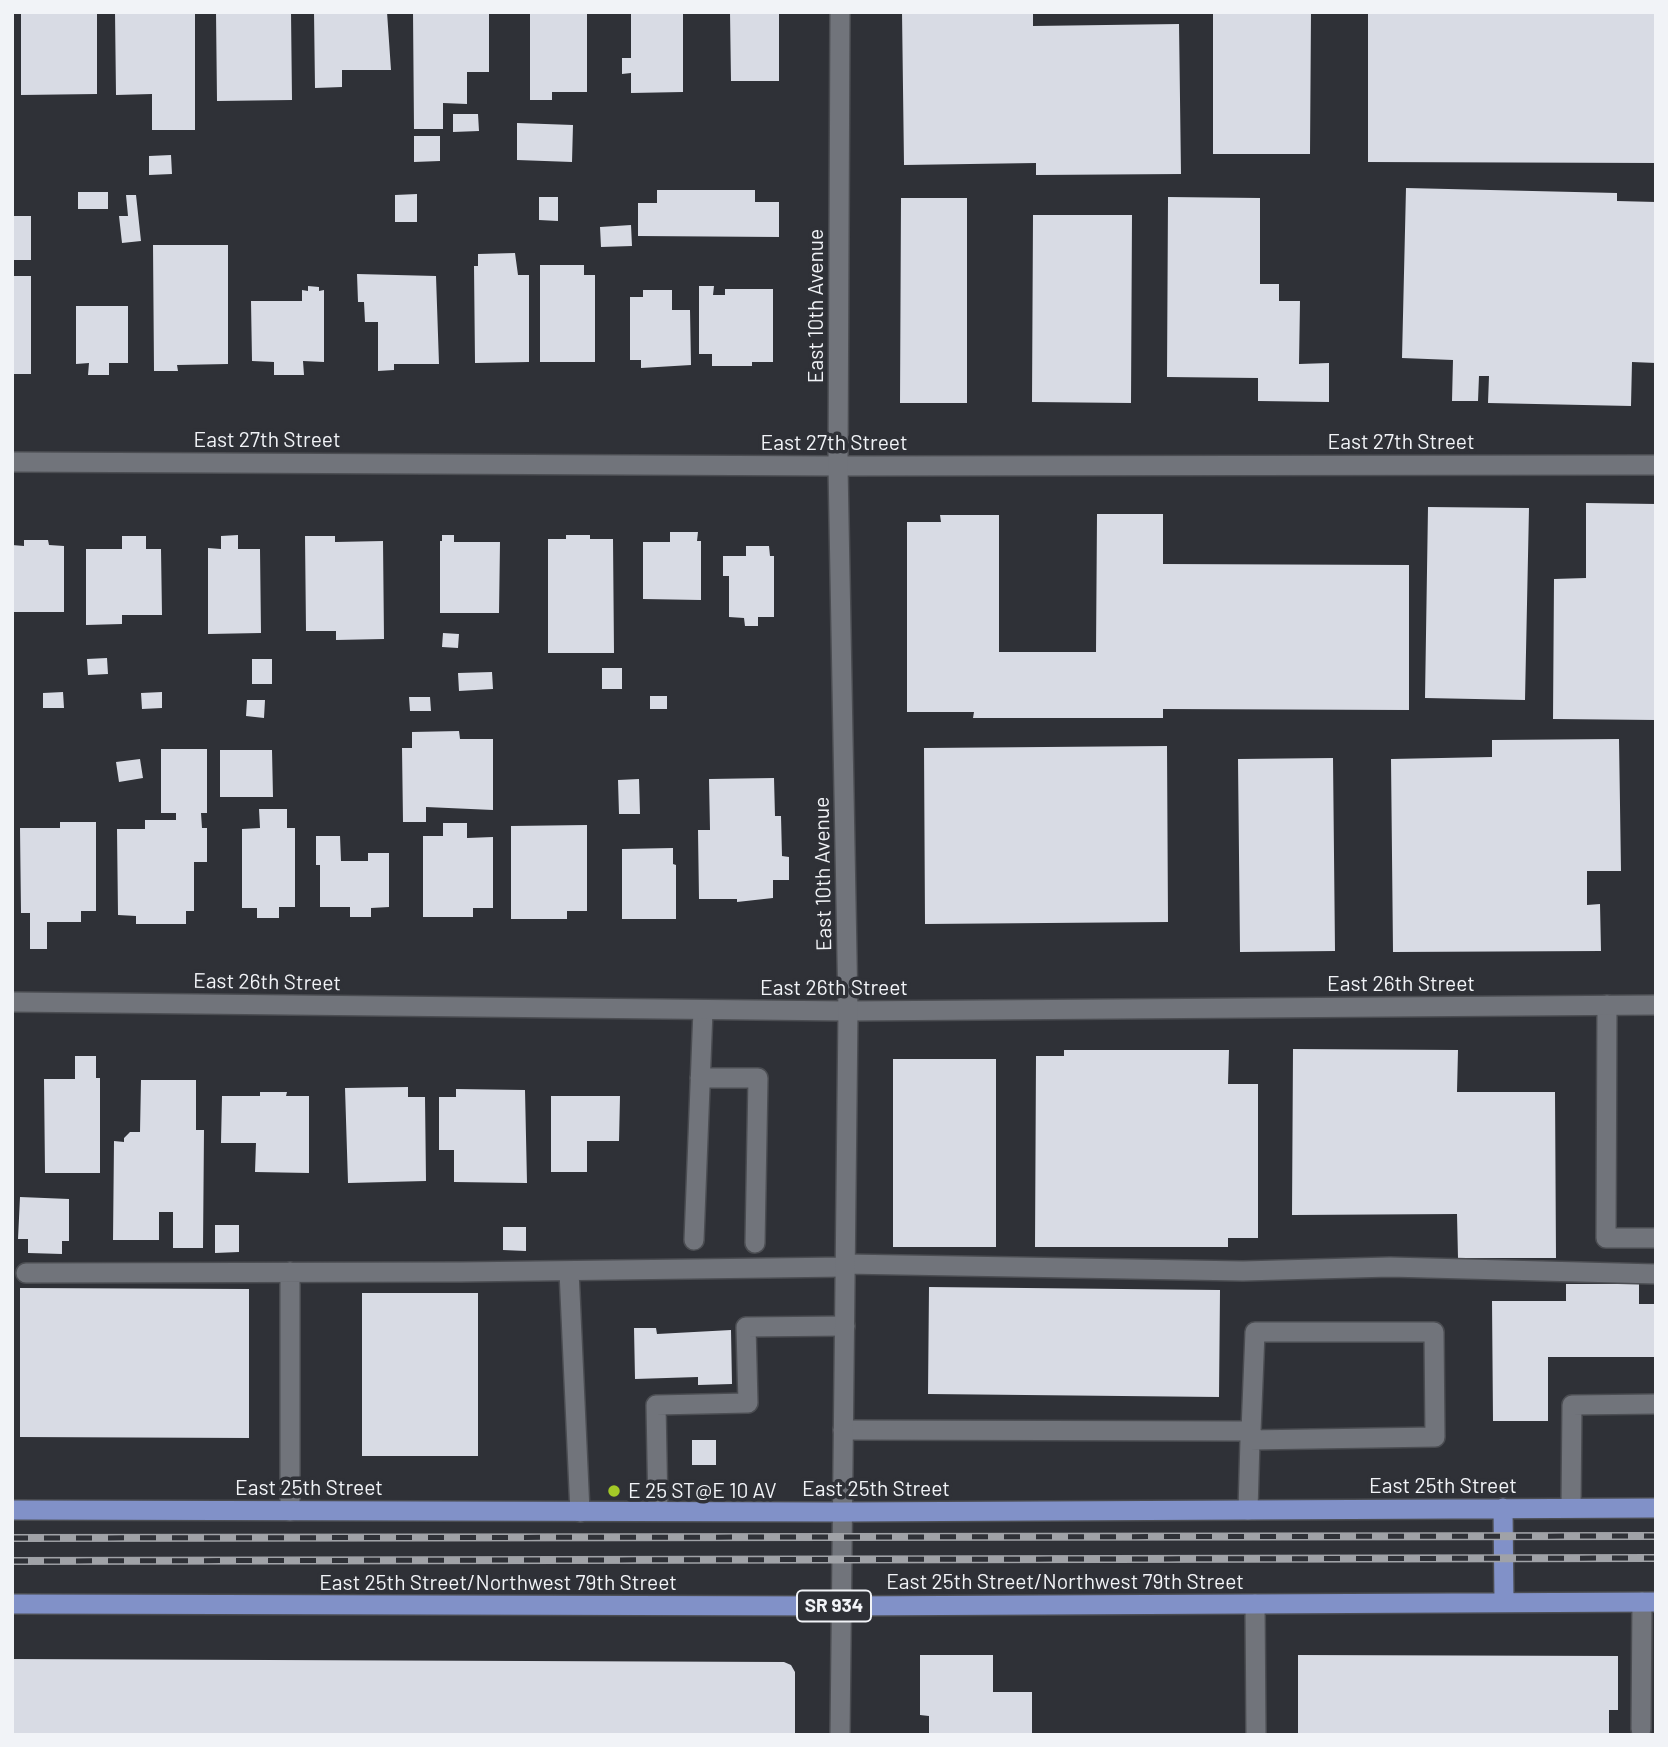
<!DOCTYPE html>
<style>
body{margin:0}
#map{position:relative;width:1668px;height:1747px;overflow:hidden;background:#2f3137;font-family:Barlow,sans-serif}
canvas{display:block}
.frame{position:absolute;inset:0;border:14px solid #f1f3f7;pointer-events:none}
</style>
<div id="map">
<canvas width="1668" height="1747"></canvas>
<div class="frame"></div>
</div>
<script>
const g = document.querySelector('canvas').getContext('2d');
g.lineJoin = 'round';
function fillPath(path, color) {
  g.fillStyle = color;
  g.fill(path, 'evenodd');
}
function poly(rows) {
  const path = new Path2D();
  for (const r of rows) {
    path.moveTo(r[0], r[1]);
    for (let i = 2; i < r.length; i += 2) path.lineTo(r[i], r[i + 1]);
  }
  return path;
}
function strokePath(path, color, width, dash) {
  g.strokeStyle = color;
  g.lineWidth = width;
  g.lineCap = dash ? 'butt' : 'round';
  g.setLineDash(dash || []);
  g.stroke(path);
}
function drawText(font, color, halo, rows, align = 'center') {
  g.font = font + ' Barlow,sans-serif';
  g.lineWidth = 7;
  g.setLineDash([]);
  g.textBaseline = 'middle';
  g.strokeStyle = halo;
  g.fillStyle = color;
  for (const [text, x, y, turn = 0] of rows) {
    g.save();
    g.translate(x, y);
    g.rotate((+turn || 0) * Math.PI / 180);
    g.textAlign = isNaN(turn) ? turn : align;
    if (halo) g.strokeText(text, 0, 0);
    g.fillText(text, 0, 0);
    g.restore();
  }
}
fillPath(poly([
 [21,12,97,12,97,94,21,95],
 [115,12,195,12,195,130,152,130,152,94,116,95],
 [216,12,291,12,292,100,217,101],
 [314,12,387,12,391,70,342,70,342,87,315,88],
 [413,12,489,12,489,72,467,72,467,104,443,103,443,129,414,129],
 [530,12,587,12,587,92,552,92,552,100,530,100],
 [631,12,683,12,683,92,631,93,631,73,622,74,622,58,631,58],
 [730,12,779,12,779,81,731,81],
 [902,12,1033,12,1033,26,1179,24,1181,174,1036,175,1036,163,904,165],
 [1213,12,1311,12,1310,154,1213,154],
 [1368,12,1656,12,1656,163,1368,162],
 [453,114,478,114,479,131,453,132],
 [517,123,573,125,572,162,517,160],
 [414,136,440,136,440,161,414,162],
 [171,155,172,174,149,175,149,156],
 [1406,188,1617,193,1617,201,1656,202,1656,363,1632,362,1631,406,1488,403,1489,376,1479,376,1478,401,1452,401,1453,360,1402,358],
 [657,190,755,190,755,202,779,202,779,237,638,236,638,203,657,203],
 [78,192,108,192,108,209,78,209],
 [417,194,417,222,395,222,395,195],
 [126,195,136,195,141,241,122,243,119,216,128,216],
 [539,197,558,197,558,221,539,220],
 [1168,197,1260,198,1260,284,1279,284,1279,301,1300,301,1299,364,1329,363,1329,402,1258,401,1258,378,1167,377],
 [901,198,967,198,967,403,900,403],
 [1033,215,1132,215,1131,403,1032,402],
 [12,216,31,216,31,260,12,260],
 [631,225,632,246,601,247,600,227],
 [153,245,228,245,228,364,177,365,178,371,154,371],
 [515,253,518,275,529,275,529,362,475,363,474,266,478,266,478,254],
 [540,265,584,265,584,275,595,275,595,362,540,362],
 [357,274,436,276,439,364,394,364,394,370,378,371,378,322,365,322,364,302,358,302],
 [12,276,31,276,31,374,12,374],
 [308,286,319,287,319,291,324,290,324,362,303,361,304,375,274,375,274,362,252,361,251,301,302,301,302,290,308,291],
 [699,286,714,286,713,295,725,295,725,289,773,289,773,362,752,362,752,366,712,366,712,354,699,354],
 [643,290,672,290,672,310,690,310,691,365,641,368,641,360,630,360,630,297,643,297],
 [76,306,128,306,128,363,109,363,109,375,88,375,89,363,76,364],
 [1586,503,1656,504,1656,720,1553,719,1554,579,1586,578],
 [1428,507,1529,508,1525,700,1425,698],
 [1097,514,1163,514,1163,564,1409,565,1409,710,1163,709,1163,718,973,718,974,712,907,712,907,522,941,522,940,515,999,515,999,652,1096,652],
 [670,532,698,532,697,541,701,541,701,600,643,599,643,542,670,542],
 [238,535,238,549,260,549,261,633,208,634,208,548,221,549,221,536],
 [442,535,454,535,454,542,500,542,499,613,440,613,440,541,442,541],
 [566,535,590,535,590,539,613,539,614,653,548,653,548,539,566,539],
 [122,536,146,536,146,549,161,549,162,615,122,615,122,624,86,625,86,549,122,549],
 [305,536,335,536,335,542,383,541,384,639,336,640,336,631,306,631],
 [24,540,48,540,49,545,64,546,64,612,12,612,12,545,24,546],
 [746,546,769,546,770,556,774,556,774,617,758,617,758,626,745,626,744,618,729,617,729,576,723,576,723,556,746,556],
 [443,633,459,634,458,648,442,647],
 [107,658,108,674,88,675,87,659],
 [252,659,272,659,272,684,252,684],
 [602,668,622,668,622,689,602,689],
 [492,672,493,689,459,691,458,673],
 [63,692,64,708,43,708,43,693],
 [162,692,162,708,142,709,141,693],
 [650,696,667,696,667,709,650,709],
 [409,697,430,697,431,711,410,711],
 [247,700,265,700,264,718,246,716],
 [459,731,460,739,493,739,493,810,426,807,426,822,403,822,402,748,412,748,412,732],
 [1619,739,1621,871,1587,871,1587,905,1600,904,1601,951,1393,952,1391,759,1492,757,1492,740],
 [1167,746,1168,922,925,924,924,748],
 [161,749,207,749,207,813,201,813,202,828,207,828,207,862,194,862,194,911,186,911,186,924,136,924,136,916,118,915,117,829,145,829,145,820,176,820,176,813,161,813],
 [220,750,272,750,273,797,220,797],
 [1333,758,1335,951,1240,952,1238,759],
 [140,759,143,778,119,782,116,762],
 [774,778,775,816,781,816,782,856,789,857,789,880,773,880,773,898,737,902,737,899,699,899,698,830,710,830,709,779],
 [639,779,640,814,619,814,618,780],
 [259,809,287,809,287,828,295,828,295,907,279,907,279,918,257,918,257,908,242,908,242,829,260,828],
 [60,822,96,822,96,911,81,911,81,922,47,922,47,949,30,949,30,913,21,913,20,828,60,828],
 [443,823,467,823,467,838,493,837,493,908,473,908,473,917,423,917,423,836,443,836],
 [587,825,587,911,567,911,567,919,511,919,511,826],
 [316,836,340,836,341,861,368,861,368,853,389,853,389,907,371,908,371,917,350,917,350,907,320,907,320,865,316,865],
 [673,848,673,864,676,865,676,919,622,919,622,849],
 [1293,1049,1458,1050,1457,1092,1555,1092,1556,1258,1458,1258,1457,1214,1292,1215],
 [1064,1050,1229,1050,1228,1084,1258,1084,1258,1238,1228,1238,1228,1247,1035,1247,1036,1056,1064,1056],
 [75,1056,96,1056,96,1078,100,1078,100,1173,45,1173,44,1079,75,1079],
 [893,1059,996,1059,996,1247,893,1247],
 [141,1080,196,1080,196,1130,204,1130,203,1248,173,1248,173,1212,159,1212,159,1240,113,1240,114,1141,124,1142,124,1138,130,1132,140,1132],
 [408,1087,408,1097,425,1097,426,1181,348,1183,345,1088],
 [456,1089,525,1090,527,1183,454,1182,454,1150,439,1150,439,1097,456,1097],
 [260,1092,287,1092,286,1096,309,1096,309,1173,255,1172,256,1143,221,1143,222,1096,260,1096],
 [551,1096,620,1096,619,1141,587,1141,587,1172,551,1172],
 [20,1197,69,1199,69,1241,62,1241,62,1254,28,1253,28,1239,18,1239],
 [215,1225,239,1225,239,1252,215,1253],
 [503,1227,526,1227,526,1251,503,1250],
 [1566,1284,1639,1284,1639,1304,1656,1304,1656,1357,1548,1357,1548,1421,1493,1421,1492,1301,1566,1301],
 [929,1287,1220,1290,1219,1397,928,1394],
 [20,1288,249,1289,249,1438,20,1437],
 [362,1293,478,1293,478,1456,362,1456],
 [634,1328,656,1328,657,1334,731,1330,732,1384,698,1385,698,1377,635,1379],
 [692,1440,716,1440,716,1465,692,1465],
 [920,1655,993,1655,993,1692,1032,1692,1032,1735,929,1735,929,1716,920,1715],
 [1298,1655,1618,1656,1618,1710,1609,1710,1609,1735,1298,1735],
 [12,1659,784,1662,791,1665,795,1672,795,1735,12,1735]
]), '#d8dbe4');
const service = poly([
 [1607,1005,1606,1238,1656,1238],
 [700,1078,758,1078,755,1243],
 [694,1240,703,1010],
 [845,1264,1243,1271,1390,1267,1656,1274],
 [569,1271,580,1512],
 [26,1273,460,1272,845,1267],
 [843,1430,1251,1431],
 [1571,1508,1572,1405,1656,1404],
 [1248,1510,1250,1440,1251,1431,1255,1332,1434,1332,1435,1437,1250,1440],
 [290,1511,290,1272],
 [658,1511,656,1405,748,1403,746,1327,845,1326],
 [1255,1604,1256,1735],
 [1641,1729,1642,1602]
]);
const minor = poly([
 [12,462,838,466,1656,465],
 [12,1002,848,1011,1656,1005]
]);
const tertiary = poly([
 [840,1735,848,1011,838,466,840,12]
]);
const primary = poly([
 [1503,1508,1504,1601],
 [12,1510,842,1512,1656,1508],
 [12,1604,841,1606,1656,1602]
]);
strokePath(service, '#4b4d52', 22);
strokePath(minor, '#4b4d52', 22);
strokePath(tertiary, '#4b4d52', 22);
strokePath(primary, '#4b4d52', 22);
strokePath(service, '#71747b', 19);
strokePath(minor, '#71747b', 19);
strokePath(tertiary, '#71747b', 19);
strokePath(primary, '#8191c8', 19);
const rail = poly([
 [12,1538,1656,1536],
 [12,1561,1656,1558]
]);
strokePath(rail, '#a0a2a7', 8);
strokePath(rail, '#2f3137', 5, [16]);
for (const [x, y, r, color] of [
 [614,1491,7,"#a3c927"]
]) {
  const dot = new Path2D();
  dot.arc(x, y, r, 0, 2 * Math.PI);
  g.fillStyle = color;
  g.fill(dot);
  strokePath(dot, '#2f3137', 2.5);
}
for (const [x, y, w] of [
 [834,1606,74]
]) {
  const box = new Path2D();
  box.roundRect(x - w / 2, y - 15.5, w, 31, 5);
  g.fillStyle = '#2f3137';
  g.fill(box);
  strokePath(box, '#f1f3f7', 2);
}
drawText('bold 19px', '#f1f3f7', null, [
 ["SR 934",834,1606]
]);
drawText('21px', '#f1f3f7', '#2f3137', [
 ["East 10th Avenue",816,306,-90],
 ["East 27th Street",267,440],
 ["East 27th Street",1401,442],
 ["East 27th Street",834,443],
 ["East 10th Avenue",823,874,-91],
 ["East 26th Street",267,982,1],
 ["East 26th Street",1401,984],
 ["East 26th Street",834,988],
 ["East 25th Street",1443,1486],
 ["East 25th Street",309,1488],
 ["East 25th Street",876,1489],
 ["East 25th Street/Northwest 79th Street",1065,1582],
 ["East 25th Street/Northwest 79th Street",498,1583]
]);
drawText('21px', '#f1f3f7', '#2f3137', [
 ["E 25 ST@E 10 AV",628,1491]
], 'left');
</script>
